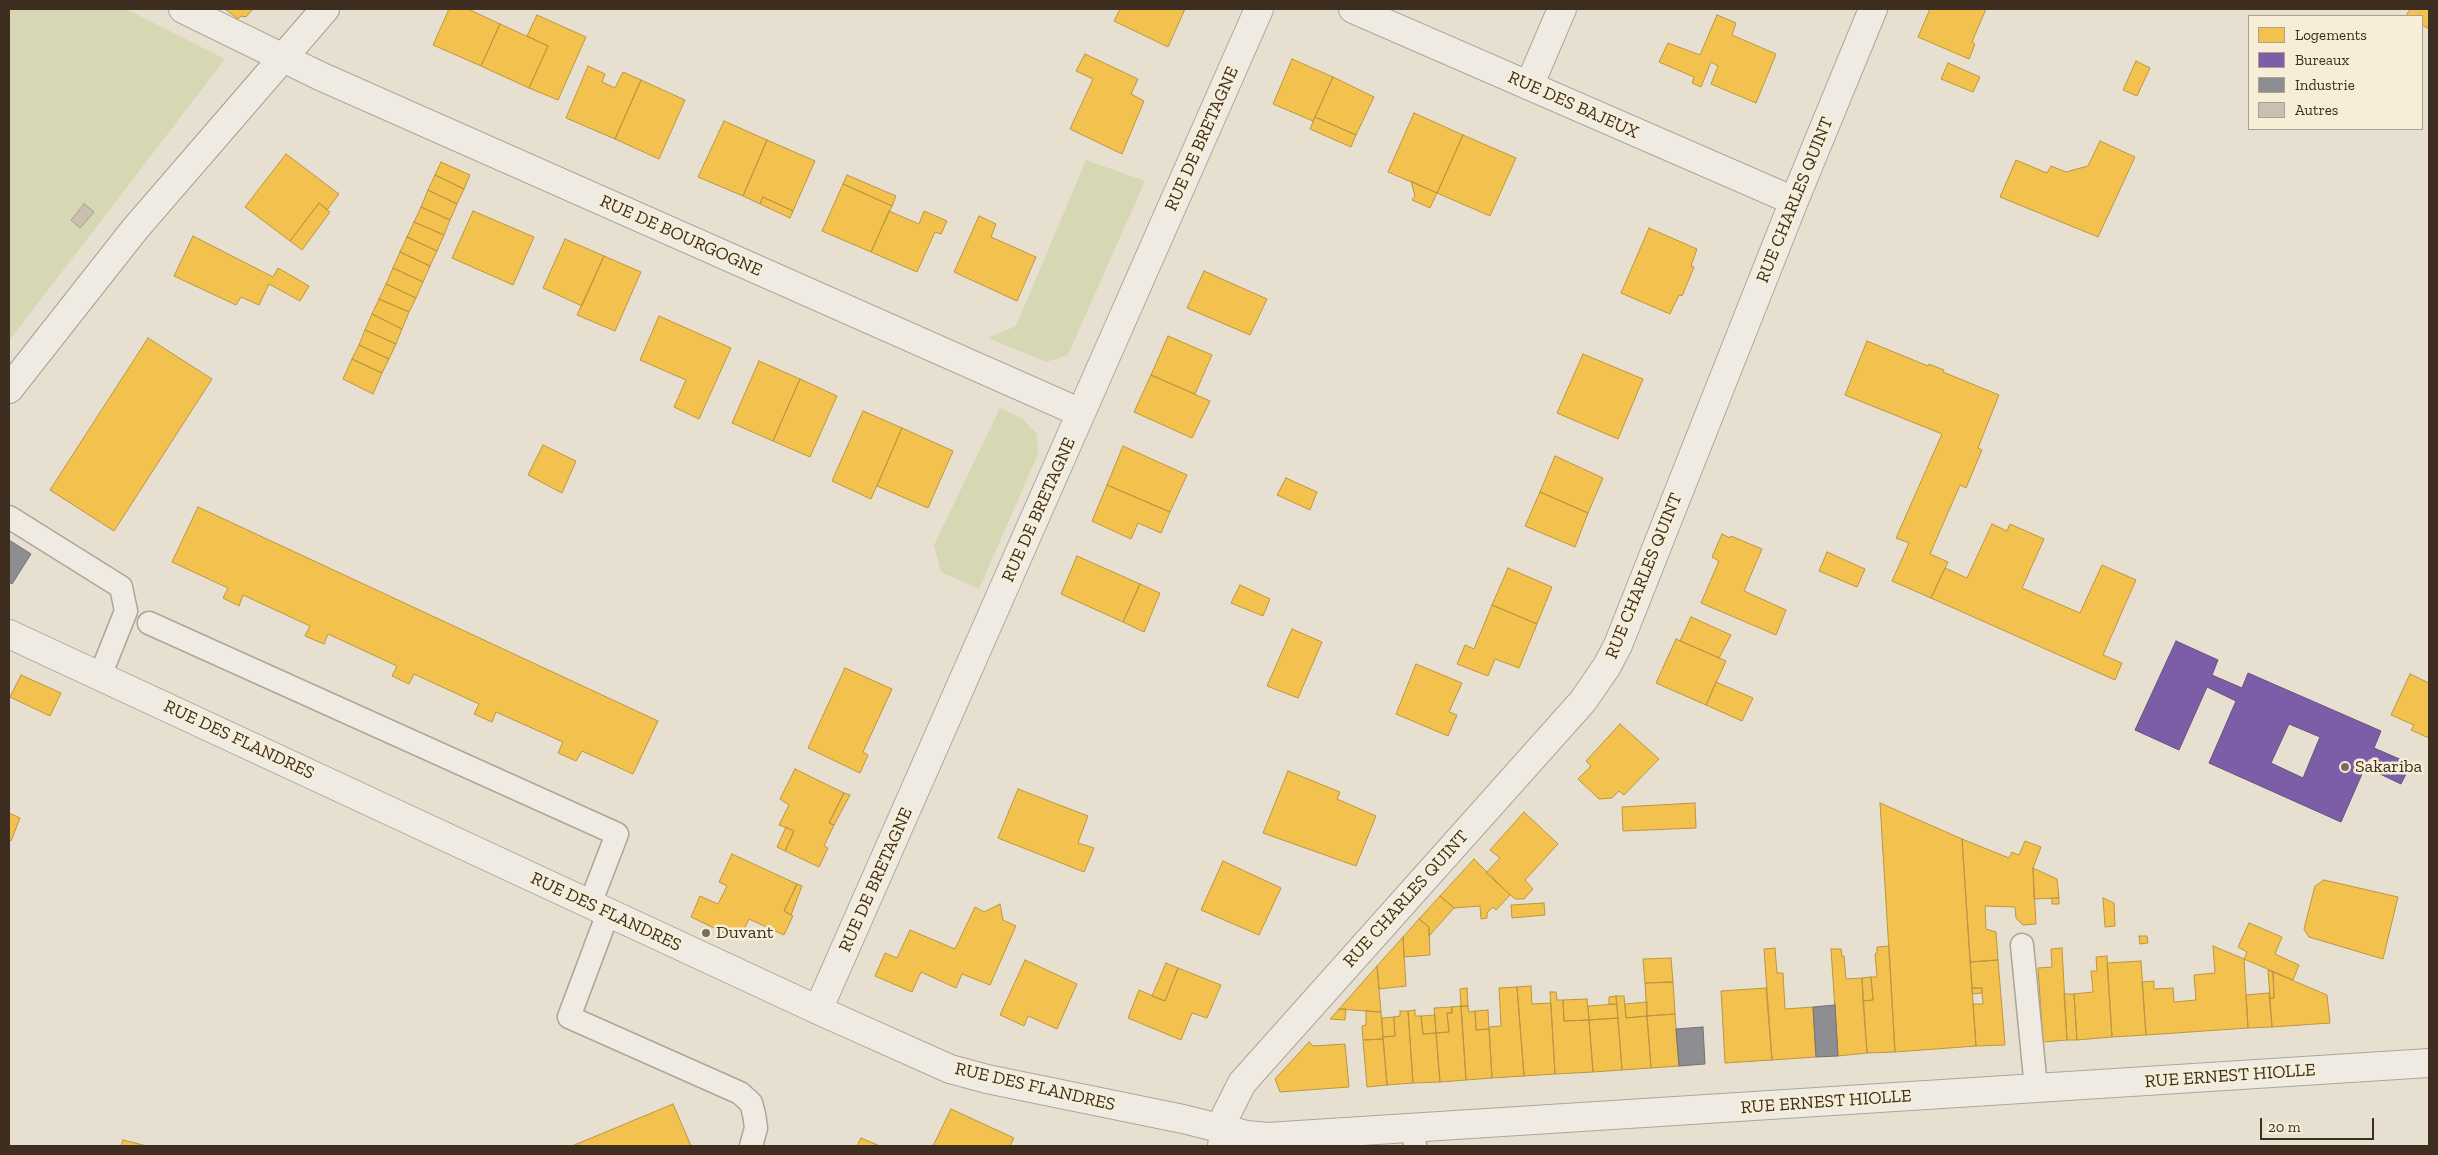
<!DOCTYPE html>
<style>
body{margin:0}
#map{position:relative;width:2438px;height:1155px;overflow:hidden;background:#e7e0d1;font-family:"Zilla Slab",serif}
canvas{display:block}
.frame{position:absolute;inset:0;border:10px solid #3d2e20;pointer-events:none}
.legend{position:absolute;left:2248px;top:15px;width:175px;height:115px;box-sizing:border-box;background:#f7eed8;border:1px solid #ada18e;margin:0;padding:6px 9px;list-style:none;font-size:15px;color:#3d2e20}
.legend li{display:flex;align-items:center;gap:10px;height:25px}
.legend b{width:25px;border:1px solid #ada18e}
.scale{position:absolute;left:2260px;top:1118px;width:114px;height:22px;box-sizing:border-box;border:2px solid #3d2e20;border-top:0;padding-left:6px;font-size:15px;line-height:18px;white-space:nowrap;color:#3d2e20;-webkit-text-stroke:4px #f7eed8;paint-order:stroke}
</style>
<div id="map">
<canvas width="2438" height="1155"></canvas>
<div class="frame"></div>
<ul class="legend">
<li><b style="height:14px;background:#f2c14e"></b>Logements</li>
<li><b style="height:14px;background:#7b5ea7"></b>Bureaux</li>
<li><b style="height:14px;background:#8d8d92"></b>Industrie</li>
<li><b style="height:14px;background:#cbbfb2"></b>Autres</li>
</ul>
<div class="scale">20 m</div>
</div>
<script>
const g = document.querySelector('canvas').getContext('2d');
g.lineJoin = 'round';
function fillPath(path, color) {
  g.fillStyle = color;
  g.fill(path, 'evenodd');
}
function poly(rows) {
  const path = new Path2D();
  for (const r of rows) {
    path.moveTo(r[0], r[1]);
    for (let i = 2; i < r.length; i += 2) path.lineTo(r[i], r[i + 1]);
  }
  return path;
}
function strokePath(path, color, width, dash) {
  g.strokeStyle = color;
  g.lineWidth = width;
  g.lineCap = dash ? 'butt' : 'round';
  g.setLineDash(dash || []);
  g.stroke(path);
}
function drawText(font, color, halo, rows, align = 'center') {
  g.font = font + ' "Zilla Slab",serif';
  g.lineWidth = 5;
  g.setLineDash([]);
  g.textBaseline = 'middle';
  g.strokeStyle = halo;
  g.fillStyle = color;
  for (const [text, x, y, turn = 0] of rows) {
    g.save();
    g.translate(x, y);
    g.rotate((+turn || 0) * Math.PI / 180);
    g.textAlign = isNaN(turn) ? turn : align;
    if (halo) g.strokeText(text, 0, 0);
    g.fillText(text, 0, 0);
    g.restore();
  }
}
fillPath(poly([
 [9,9,126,9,225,59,9,341],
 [1086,160,1145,181,1068,355,1046,362,988,338,1016,326],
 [1000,408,1022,418,1037,434,1038,454,979,589,941,572,934,545]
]), '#d6d7b3');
const homes = poly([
 [225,9,253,9,246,17,241,16,238,19,225,9],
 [449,9,468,9,500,24,481,66,433,45,449,9],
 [1120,9,1185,9,1168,47,1114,21,1120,9],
 [1930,9,1986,9,1972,42,1975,44,1969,59,1918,37,1930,9],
 [2410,9,2429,9,2429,29,2422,25,2422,16,2406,16,2410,9],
 [537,15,586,37,558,100,529,88,548,46,527,36,537,15],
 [1717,15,1736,23,1732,35,1776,54,1756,103,1711,84,1718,66,1711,62,1701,87,1692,83,1694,77,1659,62,1668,43,1700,55,1717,15],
 [500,24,548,46,529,88,481,66,500,24],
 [1085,54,1138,79,1131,94,1144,101,1122,154,1070,129,1093,79,1076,71,1085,54],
 [1292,59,1333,77,1313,121,1273,104,1292,59],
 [2136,61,2150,68,2137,96,2123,90,2136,61],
 [1948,63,1980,77,1973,92,1941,79,1948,63],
 [588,66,605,74,602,82,615,88,623,72,641,80,615,139,566,118,588,66],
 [1333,77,1374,97,1356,135,1315,117,1333,77],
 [641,80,685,100,659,159,615,139,641,80],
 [1414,113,1463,135,1437,193,1388,172,1414,113],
 [1315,117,1356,135,1351,147,1310,129,1315,117],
 [724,121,767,140,743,196,698,177,724,121],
 [1463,135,1516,158,1490,216,1437,193,1463,135],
 [767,140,815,161,793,211,763,197,760,204,743,196,767,140],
 [2100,141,2135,157,2098,237,2000,197,2016,160,2047,173,2051,166,2066,172,2088,166,2100,141],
 [286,154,339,194,327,210,319,203,290,241,245,207,286,154],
 [441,162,470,175,464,189,435,175,441,162],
 [435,175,464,189,457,204,428,190,435,175],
 [847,175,896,196,892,206,843,184,847,175],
 [1411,181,1437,193,1430,208,1412,200,1415,196,1411,181],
 [843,184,892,206,871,252,822,231,843,184],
 [428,190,457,204,450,220,421,207,428,190],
 [763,197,793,211,790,218,760,204,763,197],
 [319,203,330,212,302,250,290,241,319,203],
 [421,207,450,220,444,235,414,222,421,207],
 [473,211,534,237,513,285,452,258,473,211],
 [889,211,919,224,924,211,947,221,941,234,935,232,917,272,871,252,889,211],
 [979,216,996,224,991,237,1036,257,1017,301,954,272,979,216],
 [414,222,444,235,437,251,407,237,414,222],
 [1649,228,1697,249,1691,266,1694,267,1682,296,1679,295,1670,314,1621,293,1649,228],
 [193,236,273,277,278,268,309,286,300,301,269,284,259,305,241,297,236,305,174,276,193,236],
 [407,237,437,251,430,266,400,252,407,237],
 [565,239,604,256,582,306,543,288,565,239],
 [400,252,430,266,423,282,393,268,400,252],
 [604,256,641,272,615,331,577,315,604,256],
 [393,268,423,282,416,298,386,284,393,268],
 [1204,271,1267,299,1250,335,1187,308,1204,271],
 [386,284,416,298,409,312,379,299,386,284],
 [379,299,409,312,402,329,372,314,379,299],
 [372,314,402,329,396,344,365,330,372,314],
 [659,316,731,348,699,419,674,407,686,380,640,360,659,316],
 [365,330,396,344,389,359,359,345,365,330],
 [1168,336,1212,355,1195,394,1151,375,1168,336],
 [148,338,212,379,114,531,50,490,148,338],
 [1867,341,1928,366,1929,364,1944,370,1943,372,1999,395,1978,448,1982,450,1966,488,1960,485,1930,554,1948,562,1931,598,1892,581,1909,543,1896,538,1942,434,1845,395,1867,341],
 [359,345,389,359,382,373,352,359,359,345],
 [1583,354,1643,379,1618,439,1557,413,1583,354],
 [352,359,382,373,373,394,343,379,352,359],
 [759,361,800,379,773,441,732,423,759,361],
 [1151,375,1210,401,1192,438,1134,412,1151,375],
 [800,379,837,396,810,457,773,441,800,379],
 [863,411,902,428,871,499,832,481,863,411],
 [902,428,953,451,928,508,877,486,902,428],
 [543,445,576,461,562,493,528,475,543,445],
 [1123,446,1187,475,1170,512,1107,485,1123,446],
 [1555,456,1603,478,1588,513,1540,492,1555,456],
 [1286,478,1317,492,1310,510,1277,495,1286,478],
 [1107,485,1170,512,1161,533,1138,523,1131,539,1092,521,1107,485],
 [1540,492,1588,513,1575,547,1525,526,1540,492],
 [198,507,658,721,633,774,582,751,576,761,558,753,563,742,496,712,492,722,474,714,479,704,414,674,409,684,392,676,397,666,328,634,324,644,305,636,310,626,243,595,239,606,223,598,228,588,172,562,198,507],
 [1992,524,2007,531,2010,524,2044,539,2022,588,2080,613,2102,565,2136,580,2103,655,2122,663,2115,680,1931,598,1945,568,1967,578,1992,524],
 [1722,534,1730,538,1731,536,1762,549,1744,591,1786,610,1776,635,1701,603,1719,561,1712,557,1722,534],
 [1827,552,1865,569,1857,587,1819,571,1827,552],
 [1077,556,1140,584,1123,622,1061,594,1077,556],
 [1508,568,1552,587,1537,624,1492,605,1508,568],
 [1140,584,1160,593,1144,632,1123,622,1140,584],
 [1240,585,1270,599,1263,616,1231,603,1240,585],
 [1492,605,1537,624,1519,668,1495,659,1488,676,1457,664,1465,645,1474,649,1492,605],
 [1691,617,1731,635,1719,658,1680,641,1691,617],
 [1292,629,1322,642,1298,698,1267,686,1292,629],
 [1676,639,1726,661,1706,705,1656,683,1676,639],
 [1416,664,1462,683,1449,712,1457,715,1448,736,1396,714,1416,664],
 [845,668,892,689,863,752,868,755,860,773,808,748,845,668],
 [2410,674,2429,683,2429,738,2411,730,2414,725,2391,715,2410,674],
 [21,675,61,693,50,716,10,697,21,675],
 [1716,682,1753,698,1742,721,1706,705,1716,682],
 [1620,724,1659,759,1624,795,1619,791,1612,798,1599,799,1578,779,1591,766,1586,761,1620,724],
 [795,769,844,793,829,823,834,825,824,846,828,848,819,867,785,851,794,831,779,825,789,805,780,799,795,769],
 [1288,771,1340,792,1337,799,1376,816,1356,866,1263,833,1288,771],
 [1018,789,1088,816,1078,843,1094,848,1084,872,998,838,1018,789],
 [844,793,850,795,834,825,829,823,844,793],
 [1695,803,1696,828,1623,831,1622,807,1695,803],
 [1880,803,1962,839,1976,1046,1895,1052,1880,803],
 [1524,812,1558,844,1525,880,1533,889,1524,899,1515,899,1486,873,1500,858,1490,850,1524,812],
 [9,813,20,818,11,841,9,840,9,813],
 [786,827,794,831,785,851,777,847,786,827],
 [1962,839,2009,858,2012,852,2019,855,2025,841,2041,847,2033,868,2036,924,2023,925,2016,918,2015,907,1985,906,1986,929,1996,932,1998,960,1970,962,1962,839],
 [732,854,797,884,784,911,793,916,784,935,749,919,739,940,691,917,700,896,718,904,727,886,719,882,732,854],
 [1474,859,1510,895,1496,910,1493,907,1487,913,1487,918,1481,919,1480,906,1454,908,1440,896,1474,859],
 [1223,861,1281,888,1259,935,1201,910,1223,861],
 [2033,868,2057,879,2059,898,2034,899,2033,868],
 [2324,880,2398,897,2383,959,2309,937,2304,929,2315,886,2324,880],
 [797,884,802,886,791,915,784,911,797,884],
 [1440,896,1454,908,1429,936,1429,927,1419,919,1440,896],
 [2052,898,2059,898,2059,904,2052,904,2052,898],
 [2103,898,2114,903,2115,926,2105,927,2103,898],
 [1544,903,1545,915,1512,918,1511,905,1544,903],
 [1000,904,1003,920,1016,926,990,985,962,974,956,988,921,972,912,992,875,976,885,953,897,958,910,930,955,949,975,907,984,912,1000,904],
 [1419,919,1429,927,1430,955,1404,957,1403,937,1419,919],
 [2249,923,2282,937,2275,954,2299,965,2293,980,2244,959,2247,952,2238,947,2249,923],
 [2139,936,2147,936,2148,943,2140,944,2139,936],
 [1403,937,1406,986,1379,989,1377,966,1403,937],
 [1889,946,1895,1052,1867,1053,1863,1001,1873,1000,1871,977,1877,977,1875,954,1877,953,1877,947,1889,946],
 [2213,946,2244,959,2248,1028,2146,1035,2142,982,2154,981,2154,989,2173,988,2174,1002,2196,1000,2194,975,2215,973,2213,946],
 [1775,948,1777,973,1783,973,1785,1009,1813,1007,1816,1057,1772,1060,1764,949,1775,948],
 [2062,948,2067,1040,2043,1042,2038,968,2052,967,2051,949,2062,948],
 [1831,949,1841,949,1842,956,1844,956,1846,979,1862,978,1867,1053,1838,1056,1831,949],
 [2107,956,2112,1037,2077,1040,2074,994,2093,992,2091,971,2097,971,2096,957,2107,956],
 [1671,958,1673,982,1645,983,1643,959,1671,958],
 [1025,960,1077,984,1057,1029,1028,1016,1024,1026,1000,1015,1025,960],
 [1998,960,2005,1045,1976,1046,1973,1004,1983,1004,1982,993,1982,988,1972,988,1970,962,1998,960],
 [2141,961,2146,1035,2112,1037,2107,963,2141,961],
 [1166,963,1178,968,1165,1001,1152,996,1166,963],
 [1377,966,1381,1012,1339,1009,1377,966],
 [1178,968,1221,985,1207,1018,1192,1013,1181,1040,1128,1018,1139,990,1165,1001,1178,968],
 [2268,970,2273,972,2274,998,2270,998,2268,970],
 [2273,972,2327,995,2330,1023,2272,1027,2270,998,2274,998,2273,972],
 [1871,977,1873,1000,1863,1001,1862,978,1871,977],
 [1673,982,1675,1014,1647,1016,1645,983,1673,982],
 [1531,986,1532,1004,1551,1003,1555,1074,1524,1076,1517,987,1531,986],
 [1517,987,1524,1076,1492,1078,1489,1027,1501,1026,1499,988,1517,987],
 [1467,988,1468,1006,1461,1006,1460,989,1467,988],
 [1766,988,1772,1060,1725,1063,1721,991,1766,988],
 [1972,988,1982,988,1982,993,1972,994,1972,988],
 [1550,992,1556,992,1557,1000,1563,1000,1564,1021,1589,1020,1593,1072,1555,1074,1550,992],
 [2269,993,2272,1027,2248,1028,2246,995,2269,993],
 [2064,994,2074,994,2077,1040,2067,1040,2064,994],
 [1616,996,1617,1004,1609,1004,1609,997,1616,996],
 [1616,996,1624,996,1626,1018,1647,1016,1651,1068,1622,1070,1616,996],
 [1587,999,1589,1020,1564,1021,1563,1000,1587,999],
 [1647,1002,1647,1016,1626,1018,1625,1004,1647,1002],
 [1617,1004,1618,1018,1589,1020,1588,1006,1617,1004],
 [1461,1006,1466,1080,1440,1082,1436,1033,1449,1032,1447,1013,1452,1013,1452,1007,1461,1006],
 [1461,1006,1468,1006,1469,1012,1475,1011,1476,1030,1489,1029,1492,1078,1466,1080,1461,1006],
 [1452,1007,1452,1013,1447,1013,1449,1032,1436,1033,1434,1008,1452,1007],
 [1339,1009,1346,1009,1345,1020,1330,1019,1339,1009],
 [1415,1010,1415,1016,1421,1016,1423,1034,1436,1033,1440,1082,1413,1083,1408,1011,1415,1010],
 [1488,1010,1489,1029,1476,1030,1475,1011,1488,1010],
 [1366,1011,1381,1012,1383,1039,1363,1040,1362,1026,1366,1025,1366,1011],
 [1400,1011,1408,1011,1413,1083,1387,1085,1383,1037,1395,1036,1394,1017,1400,1016,1400,1011],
 [1675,1014,1679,1066,1651,1068,1647,1016,1675,1014],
 [1435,1015,1436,1033,1423,1034,1421,1016,1435,1015],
 [1394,1017,1395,1036,1383,1037,1382,1018,1394,1017],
 [1618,1018,1622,1070,1593,1072,1589,1020,1618,1018],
 [1383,1039,1387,1085,1367,1087,1363,1040,1383,1039],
 [1309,1042,1313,1046,1345,1044,1349,1087,1280,1092,1275,1079,1309,1042],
 [673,1104,691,1146,572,1146,673,1104],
 [951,1109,1014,1138,1010,1146,933,1146,951,1109],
 [861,1138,880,1146,857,1146,861,1138],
 [123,1140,147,1146,121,1146,123,1140]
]);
fillPath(homes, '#f2c14e');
strokePath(homes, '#bc9540', 1);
const offices = poly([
 [2176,641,2218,660,2212,675,2242,688,2248,673,2381,731,2374,748,2411,764,2401,784,2380,774,2384,765,2369,758,2341,822,2209,763,2236,701,2207,687,2179,750,2135,730,2176,641],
 [2289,724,2320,737,2303,778,2271,763,2289,724]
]);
fillPath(offices, '#7b5ea7');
strokePath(offices, '#68507e', 1);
const industry = poly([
 [9,540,31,554,12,584,9,582,9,540],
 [1835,1005,1838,1056,1816,1057,1813,1007,1835,1005],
 [1703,1027,1705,1064,1679,1066,1676,1029,1703,1027]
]);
fillPath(industry, '#8d8d92');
strokePath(industry, '#757070', 1);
const building = poly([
 [84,204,94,212,80,228,71,220,84,204]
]);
fillPath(building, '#cbbfb2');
strokePath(building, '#a89c90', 1);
const service = poly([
 [9,517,121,587,126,611,100,676],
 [149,623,617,834,590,904],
 [608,913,569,1017,740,1093,751,1103,754,1114,756,1128,751,1146],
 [2022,945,2036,1088],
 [1414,1128,1415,1146]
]);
const minor = poly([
 [183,9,320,76,1081,413],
 [1353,9,1794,201],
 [1529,86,1562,9],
 [9,634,818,1010,950,1069,987,1079,1183,1119,1247,1135,1267,1137,2429,1063],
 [818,1010,1259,9],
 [1222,1146,1226,1115,1242,1083,1583,701,1607,666,1618,645,1794,201,1873,9]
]);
const secondary = poly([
 [9,389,135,229,325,9]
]);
strokePath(service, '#ada599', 25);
strokePath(minor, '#ada599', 30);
strokePath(secondary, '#9c958a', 30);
strokePath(service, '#efebe3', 22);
strokePath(minor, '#efebe3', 28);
strokePath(secondary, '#efebe3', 28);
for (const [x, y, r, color] of [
 [2345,767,5,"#786c5e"],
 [706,933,5,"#786c5e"]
]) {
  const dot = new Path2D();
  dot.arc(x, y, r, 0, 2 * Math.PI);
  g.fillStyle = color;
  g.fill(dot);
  strokePath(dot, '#f7eed8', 2);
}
drawText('18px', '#3d2e20', '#f7eed8', [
 ["RUE DES BAJEUX",1573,105,24],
 ["RUE DE BRETAGNE",1202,139,-66],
 ["RUE CHARLES QUINT",1795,200,-68],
 ["RUE DE BOURGOGNE",681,236,24],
 ["RUE DE BRETAGNE",1039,510,-66],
 ["RUE CHARLES QUINT",1644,576,-68],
 ["RUE DES FLANDRES",239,740,25],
 ["RUE DE BRETAGNE",876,880,-66],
 ["RUE CHARLES QUINT",1406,899,-48],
 ["RUE DES FLANDRES",606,912,25],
 ["RUE ERNEST HIOLLE",2230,1076,-4],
 ["RUE DES FLANDRES",1035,1087,13],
 ["RUE ERNEST HIOLLE",1826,1102,-4]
]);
drawText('18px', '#3d2e20', '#f7eed8', [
 ["Sakariba",2355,767],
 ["Duvant",716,933]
], 'left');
</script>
